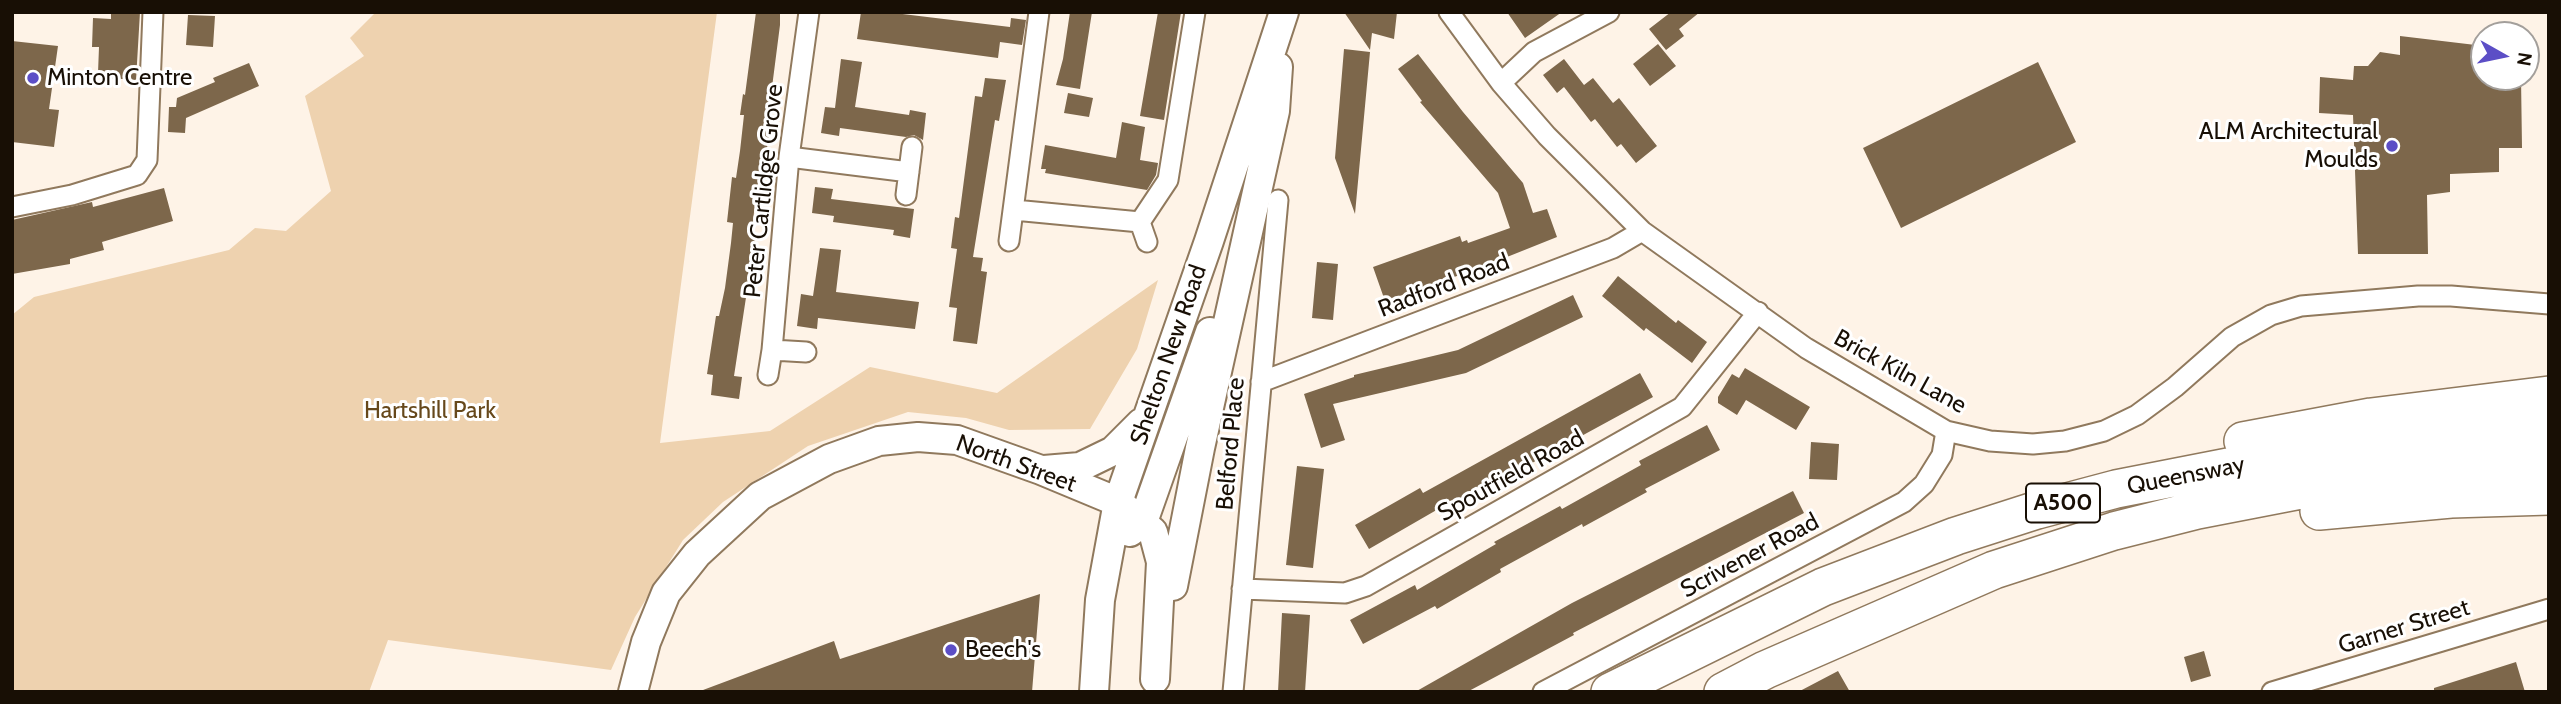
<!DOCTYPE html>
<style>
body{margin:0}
#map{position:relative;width:2561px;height:704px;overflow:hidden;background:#fef3e7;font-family:Cabin,sans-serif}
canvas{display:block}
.frame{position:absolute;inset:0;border:14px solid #180f05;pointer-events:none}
.north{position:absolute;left:2470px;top:21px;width:70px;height:70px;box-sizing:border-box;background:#fff;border:2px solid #a39f9b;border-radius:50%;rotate:99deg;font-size:19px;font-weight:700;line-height:28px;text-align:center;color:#180f05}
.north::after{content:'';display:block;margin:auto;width:24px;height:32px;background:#5c4ec6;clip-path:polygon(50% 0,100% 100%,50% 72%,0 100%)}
</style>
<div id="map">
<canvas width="2561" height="704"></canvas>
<div class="frame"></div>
<div class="north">N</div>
</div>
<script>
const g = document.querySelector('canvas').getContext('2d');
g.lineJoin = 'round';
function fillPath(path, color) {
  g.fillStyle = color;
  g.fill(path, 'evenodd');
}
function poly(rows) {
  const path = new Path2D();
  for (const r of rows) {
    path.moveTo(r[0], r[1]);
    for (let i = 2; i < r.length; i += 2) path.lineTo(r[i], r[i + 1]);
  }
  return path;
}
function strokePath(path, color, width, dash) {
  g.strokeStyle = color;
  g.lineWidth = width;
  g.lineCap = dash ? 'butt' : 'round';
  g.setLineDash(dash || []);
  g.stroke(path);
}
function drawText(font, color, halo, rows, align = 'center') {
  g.font = font + ' Cabin,sans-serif';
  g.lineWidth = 6;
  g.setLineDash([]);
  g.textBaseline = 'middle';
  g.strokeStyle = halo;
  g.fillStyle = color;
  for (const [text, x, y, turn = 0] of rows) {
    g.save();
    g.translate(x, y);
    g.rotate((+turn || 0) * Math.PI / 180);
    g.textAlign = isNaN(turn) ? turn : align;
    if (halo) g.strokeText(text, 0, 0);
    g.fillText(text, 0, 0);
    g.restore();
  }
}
fillPath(poly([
 [376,12,717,12,660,443,770,431,870,367,997,393,1158,280,1137,349,1090,429,1009,430,966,418,908,412,808,446,723,502,683,540,635,617,611,670,388,640,369,692,12,692,12,315,34,297,229,250,255,228,286,231,331,191,305,96,364,56,350,38]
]), '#eed2af');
fillPath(poly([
 [111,12,140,12,136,80,108,78,108,73,98,73,99,47,92,47,93,18,111,19],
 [756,12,780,12,780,25,766,134,769,134,764,170,761,170,756,193,752,231,756,232,734,376,742,377,739,399,711,395,713,375,707,374,716,316,719,316,725,288,731,243,733,223,727,222,732,177,736,178,740,151,744,115,740,115,743,94,745,95],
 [861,12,886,12,1010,27,1011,18,1026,20,1022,45,1000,42,998,58,857,39],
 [1070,12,1092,12,1080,89,1056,85,1063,59],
 [1158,12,1181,12,1164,120,1140,116],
 [1344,12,1397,12,1394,39,1372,33,1370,50],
 [1507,12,1562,12,1525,38],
 [1671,12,1700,12,1679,29,1684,36,1666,50,1649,29],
 [188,15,215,16,213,47,186,45],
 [2400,36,2484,46,2484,77,2521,77,2522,148,2499,148,2499,172,2450,174,2450,192,2427,195,2428,254,2358,254,2353,115,2319,113,2320,77,2353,80,2354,66,2368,66,2380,52,2400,55],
 [12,41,58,46,49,109,59,110,54,147,12,142],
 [1658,44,1676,66,1650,86,1633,64],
 [1344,49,1370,52,1355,214,1335,158],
 [1418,54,1463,112,1523,183,1533,213,1547,209,1557,237,1477,269,1385,301,1373,267,1460,236,1462,242,1467,240,1468,243,1510,228,1498,193,1420,102,1422,101,1398,69],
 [841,59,862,62,855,107,909,115,910,110,926,113,923,140,914,135,906,137,840,128,839,136,821,133,825,107,835,108],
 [1564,59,1584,85,1593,78,1613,103,1619,98,1657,146,1636,163,1621,144,1617,147,1595,119,1591,122,1564,87,1557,93,1543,75],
 [2038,62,2076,142,1901,228,1863,148],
 [249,63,259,86,186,118,185,133,168,132,169,107,176,107,177,98,215,82,213,78],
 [985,78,1006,80,999,121,995,120,973,257,983,258,981,271,987,272,977,344,953,341,957,308,949,307,957,249,951,248,955,217,959,218,975,96,982,97],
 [1068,93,1093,98,1089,117,1064,113],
 [1122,122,1145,127,1140,160,1158,163,1156,175,1147,190,1045,173,1046,169,1041,169,1045,145,1116,158],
 [815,187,833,189,831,199,914,209,910,238,893,235,894,230,833,222,834,216,812,213],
 [164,188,173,221,102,242,104,250,70,259,70,264,12,274,12,220,92,202,93,207],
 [820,248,841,250,836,292,919,302,915,329,818,318,817,329,797,326,801,294,813,296],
 [1317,262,1338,264,1333,320,1312,318],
 [1618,276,1676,323,1678,320,1707,342,1692,363,1646,328,1644,331,1602,296],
 [1573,295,1583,317,1466,373,1333,404,1345,440,1321,448,1304,394,1354,377,1354,375,1458,350],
 [1745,368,1810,407,1796,430,1746,400,1737,415,1718,403,1718,397,1732,374,1739,378],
 [1640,373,1653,397,1442,512,1440,508,1369,549,1355,525,1420,488,1423,493],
 [1707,425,1720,450,1645,489,1647,492,1583,527,1582,524,1500,569,1501,572,1437,609,1435,606,1363,644,1350,620,1415,585,1417,590,1496,544,1494,542,1560,506,1562,509,1641,465,1639,461],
 [1811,442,1839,444,1837,480,1809,479],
 [1297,466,1324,469,1313,568,1286,565],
 [1793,491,1804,513,1573,633,1574,635,1467,692,1415,692,1572,603],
 [1040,594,1032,692,703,692,703,690,834,641,840,659],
 [1282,613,1310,615,1305,692,1278,692],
 [2204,651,2211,676,2191,682,2184,657],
 [2516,662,2525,692,2434,692,2434,688],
 [1838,671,1850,692,1798,692]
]), '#7d674b');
const street = poly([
 [1449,12,1501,83,1547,136,1642,231,1806,348,1946,431,1990,441,2033,444,2065,441,2104,431,2137,415,2175,387,2232,337,2271,315,2301,306,2418,296,2451,296,2549,304],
 [1501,83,1534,52,1609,12],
 [789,157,909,172],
 [906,195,912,147],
 [12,207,72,195,137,175,147,160,153,12],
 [1014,210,1140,222,1168,180,1195,12],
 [1140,222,1147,242],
 [1009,241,1039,12],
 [772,350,806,352],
 [768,375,772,350,789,157,809,12],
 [1261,382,1613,248,1642,231],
 [1242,589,1345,593,1366,586,1682,407,1758,312],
 [1233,692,1278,200],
 [1543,692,1904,502,1924,484,1942,455,1946,431],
 [2272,692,2549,609]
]);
const secondary = poly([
 [1044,470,1080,467,1113,451,1141,423],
 [1130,532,1143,522,1210,332],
 [1173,586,1200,448,1275,111,1278,67],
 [633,692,646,642,666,593,697,554,760,496,829,459,879,441,918,437,957,440,1041,470,1118,502,1153,532,1161,562,1155,679],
 [1094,692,1100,600,1118,502,1209,241,1284,12]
]);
const highway = poly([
 [2243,441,2371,417,2549,395],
 [2319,511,2451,499,2549,496],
 [1610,692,1823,587,1956,536,2037,510,2116,489,2244,464,2404,443,2549,431],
 [1723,692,1765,670,1994,570,2114,531,2197,510,2316,487,2385,478,2549,462]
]);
strokePath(street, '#90795d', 23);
strokePath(secondary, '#90795d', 32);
strokePath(highway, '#90795d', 40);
strokePath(street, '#fff', 19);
strokePath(secondary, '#fff', 28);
strokePath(highway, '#fff', 37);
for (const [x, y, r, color] of [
 [33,78,7,"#5c4ec6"],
 [2392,146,7,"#5c4ec6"],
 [951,650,7,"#5c4ec6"]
]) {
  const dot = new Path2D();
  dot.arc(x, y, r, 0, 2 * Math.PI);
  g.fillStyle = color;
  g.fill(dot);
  strokePath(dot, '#fff', 2.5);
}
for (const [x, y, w] of [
 [2063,503,74]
]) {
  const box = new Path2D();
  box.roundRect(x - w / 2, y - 19.5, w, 39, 5);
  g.fillStyle = '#fff';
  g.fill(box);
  strokePath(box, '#180f05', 2);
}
drawText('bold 23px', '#180f05', null, [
 ["A500",2063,503]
]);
drawText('24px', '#180f05', '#fff', [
 ["Minton Centre",47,78],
 ["ALM Architectural",2378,132,"right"],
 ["Moulds",2378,160,"right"],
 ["Beech's",965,650]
], 'left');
drawText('24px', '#180f05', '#fff', [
 ["Peter Cartlidge Grove",764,191,-84],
 ["Radford Road",1444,286,-21],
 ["Shelton New Road",1169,355,-71],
 ["Brick Kiln Lane",1900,372,29],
 ["Belford Place",1231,444,-85],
 ["North Street",1016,464,20],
 ["Spoutfield Road",1511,476,-29],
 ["Queensway",2186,476,-11],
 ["Scrivener Road",1750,556,-28],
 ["Garner Street",2404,627,-17]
]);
drawText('24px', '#66481b', '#fff', [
 ["Hartshill Park",430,411]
]);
</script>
